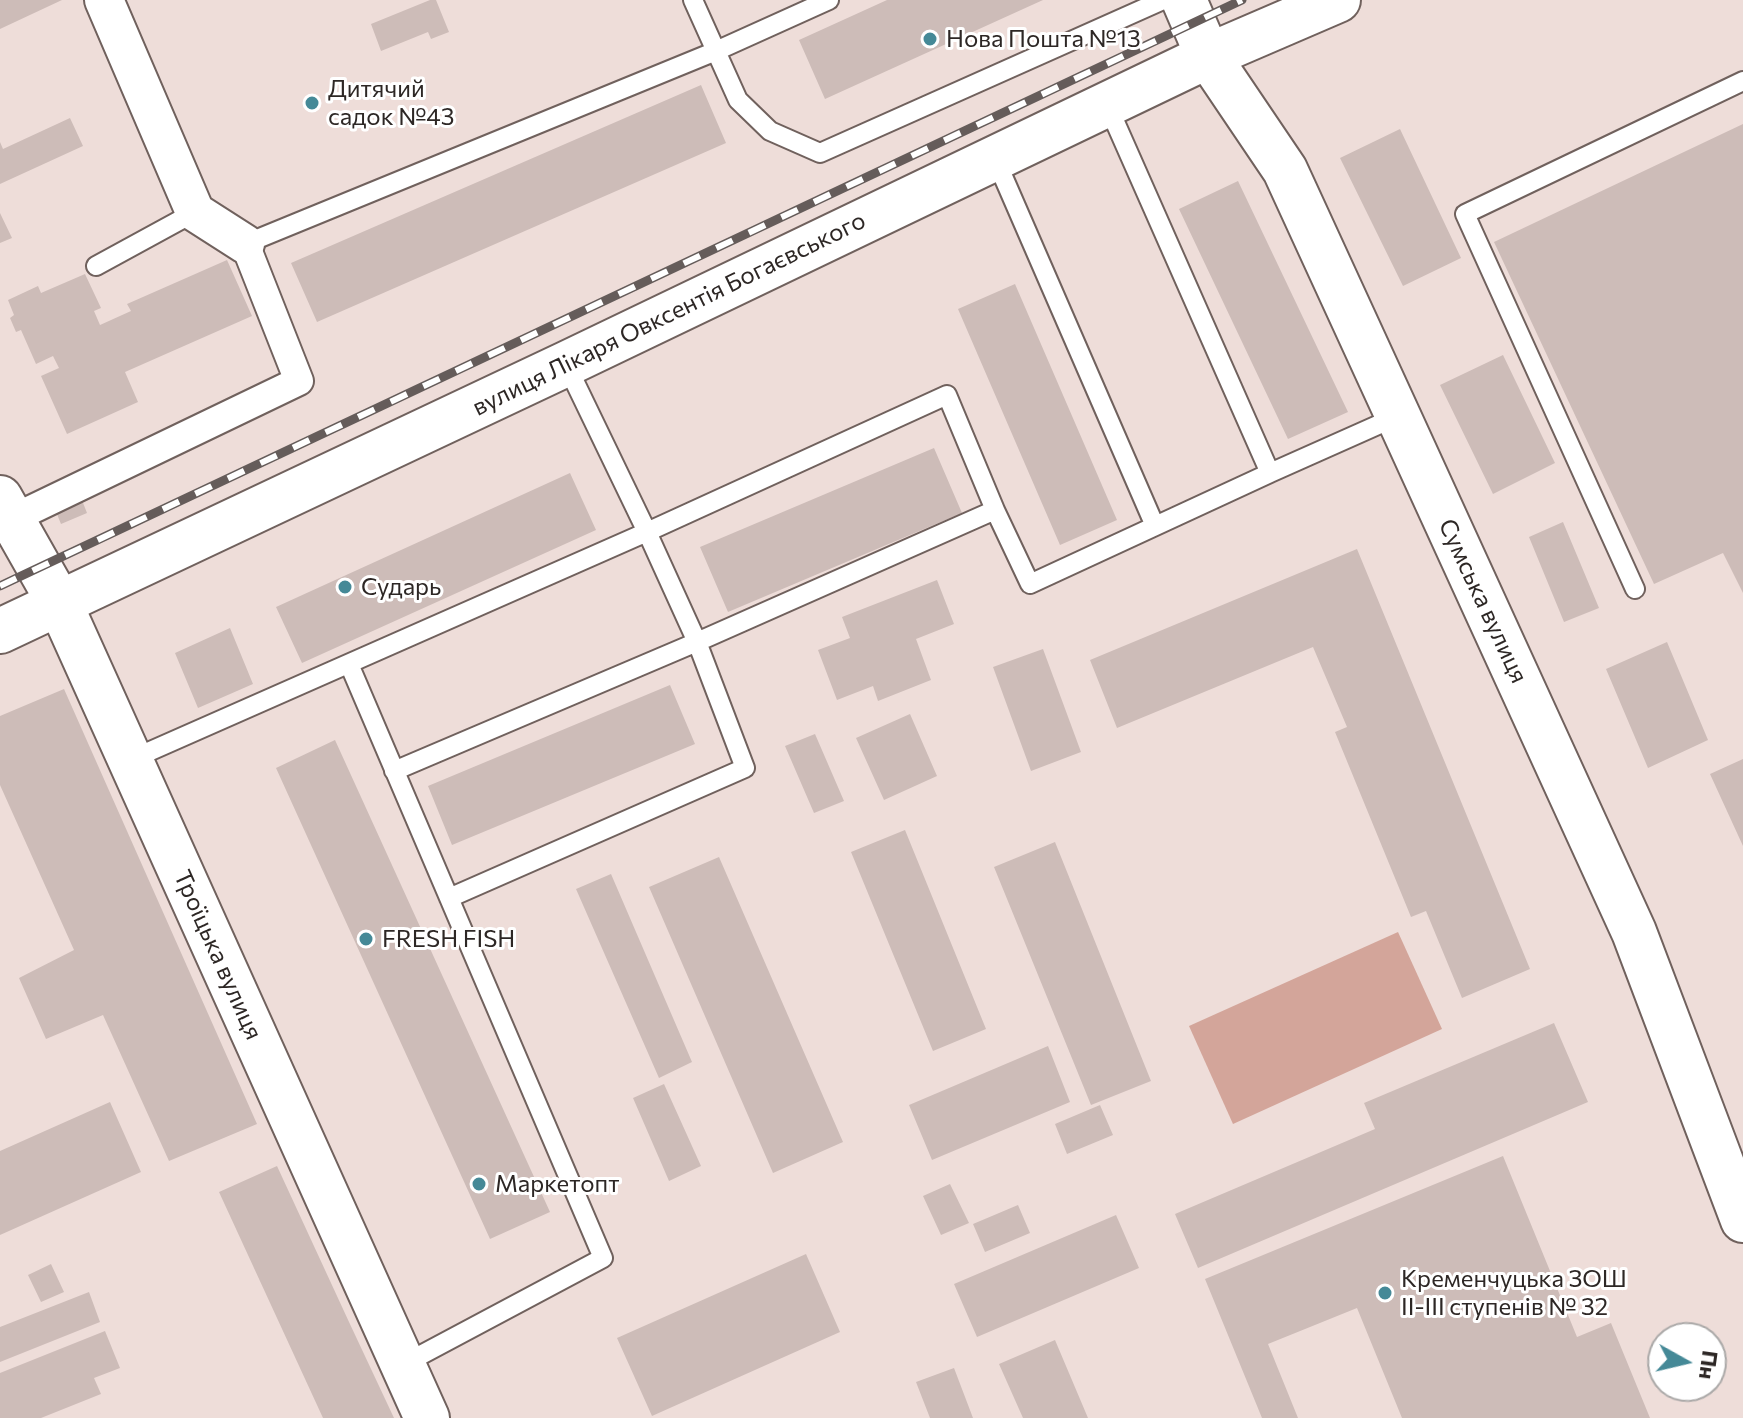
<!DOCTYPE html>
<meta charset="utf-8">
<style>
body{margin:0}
#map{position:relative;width:1743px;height:1418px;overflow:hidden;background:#eeddd9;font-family:Commissioner,sans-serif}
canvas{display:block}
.north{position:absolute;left:1647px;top:1322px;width:80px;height:80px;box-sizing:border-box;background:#fff;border:2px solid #aba9a8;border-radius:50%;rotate:98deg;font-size:22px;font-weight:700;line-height:32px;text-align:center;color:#2d2725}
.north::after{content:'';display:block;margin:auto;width:28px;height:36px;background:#458997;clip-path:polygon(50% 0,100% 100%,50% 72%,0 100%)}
</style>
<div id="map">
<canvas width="1743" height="1418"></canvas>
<div class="north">Пн</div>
</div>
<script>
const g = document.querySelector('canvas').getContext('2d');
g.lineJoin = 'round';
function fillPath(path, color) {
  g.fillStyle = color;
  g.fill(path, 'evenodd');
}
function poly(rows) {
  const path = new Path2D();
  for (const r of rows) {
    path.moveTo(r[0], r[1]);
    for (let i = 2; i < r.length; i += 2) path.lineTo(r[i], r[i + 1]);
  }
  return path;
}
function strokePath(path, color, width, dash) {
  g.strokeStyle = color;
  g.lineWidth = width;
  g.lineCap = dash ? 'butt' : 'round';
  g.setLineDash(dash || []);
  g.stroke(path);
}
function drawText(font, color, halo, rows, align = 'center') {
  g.font = font + ' Commissioner,sans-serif';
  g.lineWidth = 6;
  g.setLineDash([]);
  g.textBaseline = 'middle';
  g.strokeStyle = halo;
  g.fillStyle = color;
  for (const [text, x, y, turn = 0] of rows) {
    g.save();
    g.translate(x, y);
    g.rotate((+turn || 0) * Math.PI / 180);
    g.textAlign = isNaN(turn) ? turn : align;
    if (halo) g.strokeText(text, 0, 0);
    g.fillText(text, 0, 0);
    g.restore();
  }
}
fillPath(poly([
 [1398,932,1442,1029,1233,1124,1189,1026]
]), '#d3a59a');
fillPath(poly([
 [0,0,62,0,0,29],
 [430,0,436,0,449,32,431,39,428,32,381,51,371,24],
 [887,0,1043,0,825,99,799,40],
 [701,85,726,143,317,322,291,263],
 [70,118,83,146,0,184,0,142,3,149],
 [1743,124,1743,593,1723,553,1654,584,1494,242],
 [1400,129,1461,258,1403,286,1340,158],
 [1238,181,1348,412,1288,439,1179,209],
 [0,213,12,238,0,243],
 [227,260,252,316,125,372,138,402,67,434,41,376,59,368,53,356,36,364,21,330,16,332,10,318,14,315,8,300,38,286,41,293,85,274,101,308,94,311,100,325,131,311,127,304],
 [1015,284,1117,520,1060,545,958,309],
 [1503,355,1555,463,1493,494,1440,385],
 [934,448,962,513,728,612,700,547],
 [570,473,596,530,302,663,276,607],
 [78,490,87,513,61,524,52,502],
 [1563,522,1599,608,1564,622,1529,537],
 [1357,549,1530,969,1462,998,1426,911,1411,917,1335,732,1347,727,1313,647,1117,728,1090,660],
 [937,580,954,624,916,639,931,680,878,701,873,686,837,700,818,650,850,638,842,617],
 [230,628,253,684,198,708,175,653],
 [1667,642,1708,740,1648,768,1606,669],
 [1043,649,1081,752,1031,771,993,667],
 [670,685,695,744,452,845,428,786],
 [64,689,257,1124,169,1161,103,1015,46,1039,19,978,74,950,0,785,0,716],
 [910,714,937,776,884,800,856,738],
 [815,734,844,801,814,813,785,746],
 [335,740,550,1212,490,1239,276,768],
 [1743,759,1743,846,1710,774],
 [905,830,986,1029,933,1051,851,852],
 [1055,842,1151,1081,1091,1105,994,867],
 [719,857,843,1142,773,1173,649,887],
 [611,874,692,1062,659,1078,576,889],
 [1554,1023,1588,1102,1198,1268,1175,1214,1375,1129,1364,1103],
 [1048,1046,1070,1102,932,1160,909,1105],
 [664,1084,701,1166,669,1181,633,1098],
 [110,1102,141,1172,0,1235,0,1151],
 [1100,1105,1113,1135,1067,1154,1055,1124],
 [1503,1156,1577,1337,1611,1323,1650,1418,1402,1418,1357,1308,1268,1344,1298,1418,1262,1418,1205,1279],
 [277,1166,349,1322,394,1418,323,1418,219,1192],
 [950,1184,969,1223,941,1235,923,1196],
 [1018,1205,1030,1233,985,1252,973,1224],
 [1116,1215,1139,1268,977,1337,954,1284],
 [806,1254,840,1332,652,1416,617,1338],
 [51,1264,64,1292,41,1302,28,1275],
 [89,1292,100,1322,0,1362,0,1327],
 [105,1331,120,1368,94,1378,101,1394,41,1418,0,1418,0,1373],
 [1055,1340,1088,1418,1023,1418,999,1364],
 [954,1368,973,1418,930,1418,916,1382]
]), '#cdbcb8');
const service = poly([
 [693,0,738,100,770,131,820,153,1163,0],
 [1107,104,1270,473,1398,416],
 [995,158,1155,526],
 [245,244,716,51,829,0],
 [96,266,195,212],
 [995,510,1030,584,1270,473],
 [1635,589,1465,214,1743,81],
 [349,664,603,1258,404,1364],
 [130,760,647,532,947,395,995,510,697,642,647,532,566,364],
 [394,771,697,642,745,768,449,898]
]);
const pedestrian = poly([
 [12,519,299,381,245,244]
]);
const minor = poly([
 [104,0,195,212,245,244]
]);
const tertiary = poly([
 [1184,0,1208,56,1285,170,1398,416,1634,932,1743,1220],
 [0,631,566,364,1208,56,1338,0]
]);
const secondary = poly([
 [0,498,60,604,427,1418]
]);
strokePath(service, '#70615d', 22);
strokePath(pedestrian, '#70615d', 32);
strokePath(minor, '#70615d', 42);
strokePath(tertiary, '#70615d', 48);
strokePath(secondary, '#70615d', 48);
strokePath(service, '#fff', 18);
strokePath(pedestrian, '#fff', 28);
strokePath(minor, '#fff', 38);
strokePath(tertiary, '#fff', 44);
strokePath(secondary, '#fff', 44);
const rail = poly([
 [0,586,1242,0]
]);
strokePath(rail, '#655c5a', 9);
strokePath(rail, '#fff', 6, [18]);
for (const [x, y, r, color] of [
 [930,39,8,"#458997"],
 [312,103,8,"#458997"],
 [345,587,8,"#458997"],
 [366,939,8,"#458997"],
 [479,1184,8,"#458997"],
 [1385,1293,8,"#458997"]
]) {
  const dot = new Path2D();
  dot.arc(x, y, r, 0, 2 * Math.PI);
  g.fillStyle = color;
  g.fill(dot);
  strokePath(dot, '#fff', 3);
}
drawText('24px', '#2d2725', '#fff', [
 ["Нова Пошта №13",946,39],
 ["Дитячий",328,89],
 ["садок №43",328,117],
 ["Сударь",361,587],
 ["FRESH FISH",382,939],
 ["Маркетопт",495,1184],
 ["Кременчуцька ЗОШ",1401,1279],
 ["ІІ-ІІІ ступенів № 32",1401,1307]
], 'left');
drawText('24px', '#2d2725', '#fff', [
 ["вулиця Лікаря Овксентія Богаєвського",669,314,-26],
 ["Сумська вулиця",1483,601,65],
 ["Троїцька вулиця",218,955,66]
]);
</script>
